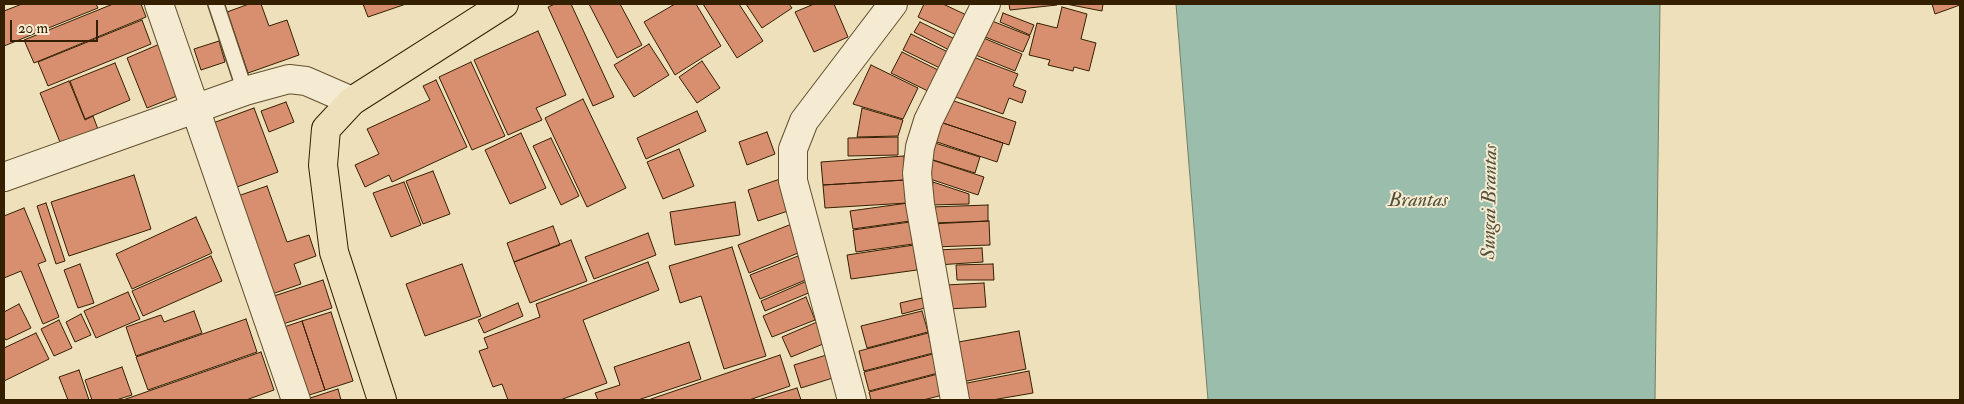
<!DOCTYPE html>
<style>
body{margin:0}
#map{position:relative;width:1964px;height:404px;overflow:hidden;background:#eee0ba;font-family:"IM FELL Double Pica",serif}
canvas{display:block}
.frame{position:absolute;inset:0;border:5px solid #342001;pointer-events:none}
.scale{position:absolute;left:10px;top:20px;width:88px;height:22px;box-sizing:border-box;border:2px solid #342001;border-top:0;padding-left:6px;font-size:15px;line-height:18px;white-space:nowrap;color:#342001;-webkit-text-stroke:4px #f4ebd2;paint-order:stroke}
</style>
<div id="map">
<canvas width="1964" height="404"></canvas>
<div class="frame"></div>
<div class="scale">20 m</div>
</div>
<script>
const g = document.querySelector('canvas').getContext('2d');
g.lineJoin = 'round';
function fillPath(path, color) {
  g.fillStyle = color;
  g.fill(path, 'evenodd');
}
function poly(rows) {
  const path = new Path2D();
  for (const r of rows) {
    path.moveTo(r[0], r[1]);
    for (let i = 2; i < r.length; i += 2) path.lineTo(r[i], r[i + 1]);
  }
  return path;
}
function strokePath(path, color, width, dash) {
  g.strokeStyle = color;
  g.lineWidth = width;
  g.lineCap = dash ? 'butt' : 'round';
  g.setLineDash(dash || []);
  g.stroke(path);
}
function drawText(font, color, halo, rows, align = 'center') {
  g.font = font + ' "IM FELL Double Pica",serif';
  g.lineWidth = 4;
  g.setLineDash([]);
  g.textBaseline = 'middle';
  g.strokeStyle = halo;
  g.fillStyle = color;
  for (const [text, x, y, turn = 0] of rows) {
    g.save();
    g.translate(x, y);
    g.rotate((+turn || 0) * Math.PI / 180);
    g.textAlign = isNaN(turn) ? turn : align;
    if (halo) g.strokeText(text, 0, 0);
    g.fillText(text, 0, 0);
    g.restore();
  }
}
const water = poly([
 [1176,4,1660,4,1655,400,1208,400,1176,4]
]);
fillPath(water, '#9abeab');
strokePath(water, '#717f67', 1);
const building = poly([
 [22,4,96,4,98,8,4,46,4,11,22,4],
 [113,4,141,4,146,17,34,63,24,40,113,4],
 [249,4,261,4,269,26,287,20,299,55,248,73,227,12,249,4],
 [363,4,406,4,368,17,363,4],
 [555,4,571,4,614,97,593,106,548,7,555,4],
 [589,4,620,4,642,45,617,58,589,4],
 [675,4,696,4,721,46,675,75,644,22,675,4],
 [703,4,739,4,763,41,737,58,703,4],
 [746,4,789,4,792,8,762,28,746,4],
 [814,4,834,4,848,37,814,52,795,12,814,4],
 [924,4,943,4,975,19,965,39,918,17,924,4],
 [1009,4,1057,4,1057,5,1010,10,1009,4],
 [1066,4,1103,4,1102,11,1066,4],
 [1932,4,1960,4,1960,5,1935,14,1932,4],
 [1062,7,1087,14,1081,39,1096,43,1089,71,1074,67,1073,71,1048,65,1050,60,1029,55,1037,23,1057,28,1062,7],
 [1003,13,1034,25,1030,35,1000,22,1003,13],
 [142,20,151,44,48,86,38,62,142,20],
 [992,21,1030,36,1023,52,985,37,992,21],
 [920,22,961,42,955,53,914,32,920,22],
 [538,31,566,95,536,108,542,120,508,135,474,60,538,31],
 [911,34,952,54,944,70,903,50,911,34],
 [981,37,1022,54,1015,71,973,54,981,37],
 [219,41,225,62,201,70,194,49,219,41],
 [162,43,182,94,147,108,127,58,162,43],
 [649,44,669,75,634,97,614,65,649,44],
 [902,52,940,71,930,92,891,73,902,52],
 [968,55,1018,74,1013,86,1026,91,1022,103,1009,98,1003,114,953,96,968,55],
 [702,61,720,88,697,103,679,77,702,61],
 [471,62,505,136,472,150,439,77,471,62],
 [115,63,130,100,85,119,70,81,115,63],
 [871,65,918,88,903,119,853,104,871,65],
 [436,80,467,147,392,182,389,175,365,187,355,165,379,154,367,129,430,100,423,86,436,80],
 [69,81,85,120,93,116,99,132,62,147,40,93,69,81],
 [583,99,626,188,587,207,545,118,583,99],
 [948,99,1016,122,1009,145,940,122,948,99],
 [286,102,294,122,269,132,261,111,286,102],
 [254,108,278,172,237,187,213,123,254,108],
 [862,108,903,120,898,136,857,137,862,108],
 [697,111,706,131,646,159,637,138,697,111],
 [940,122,1003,143,997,162,934,141,940,122],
 [767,132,775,154,747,165,739,142,767,132],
 [521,133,546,188,510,204,485,150,521,133],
 [898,137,898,155,848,156,848,138,898,137],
 [551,138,579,196,561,205,533,146,551,138],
 [935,143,980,157,975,173,930,159,935,143],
 [679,149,694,186,663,199,647,162,679,149],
 [904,156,905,180,823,185,821,162,904,156],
 [929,159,984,177,978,195,924,177,929,159],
 [433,171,450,214,423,224,406,181,433,171],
 [134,175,151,229,69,256,51,202,134,175],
 [780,179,791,210,758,221,748,190,780,179],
 [905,180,907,203,825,208,823,185,905,180],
 [404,182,421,225,391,237,373,193,404,182],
 [933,182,969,194,969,204,930,205,933,182],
 [267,186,287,242,309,235,316,256,294,264,301,284,266,296,232,198,267,186],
 [735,202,740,235,675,245,670,212,735,202],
 [46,203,65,261,56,264,37,206,46,203],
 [908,203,910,221,853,229,850,211,908,203],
 [988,205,988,221,932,223,931,207,988,205],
 [24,208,46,261,38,264,59,317,43,324,21,271,4,278,4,216,24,208],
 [196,217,212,253,132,289,116,254,196,217],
 [989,221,990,245,933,247,931,224,989,221],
 [797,222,808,249,749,273,738,245,797,222],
 [910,222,913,244,856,252,853,230,910,222],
 [553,226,560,245,514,262,507,243,553,226],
 [648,233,656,255,594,279,585,257,648,233],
 [571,240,587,281,530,303,514,262,571,240],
 [914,245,917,270,851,279,847,255,914,245],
 [732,247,766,356,724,369,701,296,680,303,669,266,732,247],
 [982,248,983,262,937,265,936,250,982,248],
 [211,256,222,281,143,316,132,291,211,256],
 [798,256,808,279,760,299,750,275,798,256],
 [648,262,659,290,583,320,607,383,560,400,508,400,502,384,493,387,479,351,488,348,484,338,540,317,536,304,648,262],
 [80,264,94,303,78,308,64,270,80,264],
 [462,264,481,316,425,336,406,284,462,264],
 [993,264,994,280,957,280,956,265,993,264],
 [323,280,332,308,283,324,274,296,323,280],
 [807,281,811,292,765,311,761,301,807,281],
 [984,283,986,307,948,309,946,285,984,283],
 [128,292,140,319,96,338,84,311,128,292],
 [806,297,815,320,772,337,763,316,806,297],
 [922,298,925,308,902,314,900,303,922,298],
 [518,303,523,316,484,333,478,320,518,303],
 [19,304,31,328,6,340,4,337,4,312,19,304],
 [194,311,202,333,136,356,126,327,161,315,164,322,194,311],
 [922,311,928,332,867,348,861,326,922,311],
 [331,312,353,381,325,390,302,321,331,312],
 [81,314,91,335,75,342,66,322,81,314],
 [246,319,257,352,148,390,136,357,246,319],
 [824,319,833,340,791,357,782,337,824,319],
 [59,320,72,348,54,356,41,329,59,320],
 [302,321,325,390,303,397,281,328,302,321],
 [1019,331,1026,369,962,382,953,343,1019,331],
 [36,333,49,359,4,381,4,348,36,333],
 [928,333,933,353,864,371,859,351,928,333],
 [689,342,701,379,638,400,598,400,595,393,620,385,614,367,689,342],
 [261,352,274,390,246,400,123,400,261,352],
 [833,353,839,376,801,388,794,365,833,353],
 [933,354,938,373,869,391,864,372,933,354],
 [780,355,790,386,749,400,648,400,780,355],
 [122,367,132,395,116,400,92,400,85,380,122,367],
 [79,370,89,400,68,400,59,377,79,370],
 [1029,371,1033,393,992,400,964,400,962,384,1029,371],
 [938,374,943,395,923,400,871,400,869,392,938,374],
 [797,388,801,400,758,400,797,388],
 [338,389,341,400,304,400,338,389]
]);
fillPath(building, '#d88f70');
strokePath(building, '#342001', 1);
const lane = poly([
 [216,4,245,91]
]);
const street = poly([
 [159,4,296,400],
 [4,177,245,91,289,79,306,81,352,101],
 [852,400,793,181,793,149,804,121,893,4],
 [955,400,920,204,917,173,920,147,928,121,986,4]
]);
const primary = poly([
 [382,400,334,252,323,165,326,129,352,101,504,4]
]);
strokePath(lane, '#62502f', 18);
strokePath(street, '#62502f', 30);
strokePath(primary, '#342001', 30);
strokePath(lane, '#f4ebd2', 15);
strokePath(street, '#f4ebd2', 28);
strokePath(primary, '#eee0ba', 28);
drawText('italic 20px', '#534f34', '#f4ebd2', [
 ["Brantas",1418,202],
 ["Sungai Brantas",1491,202,-89]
]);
</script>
